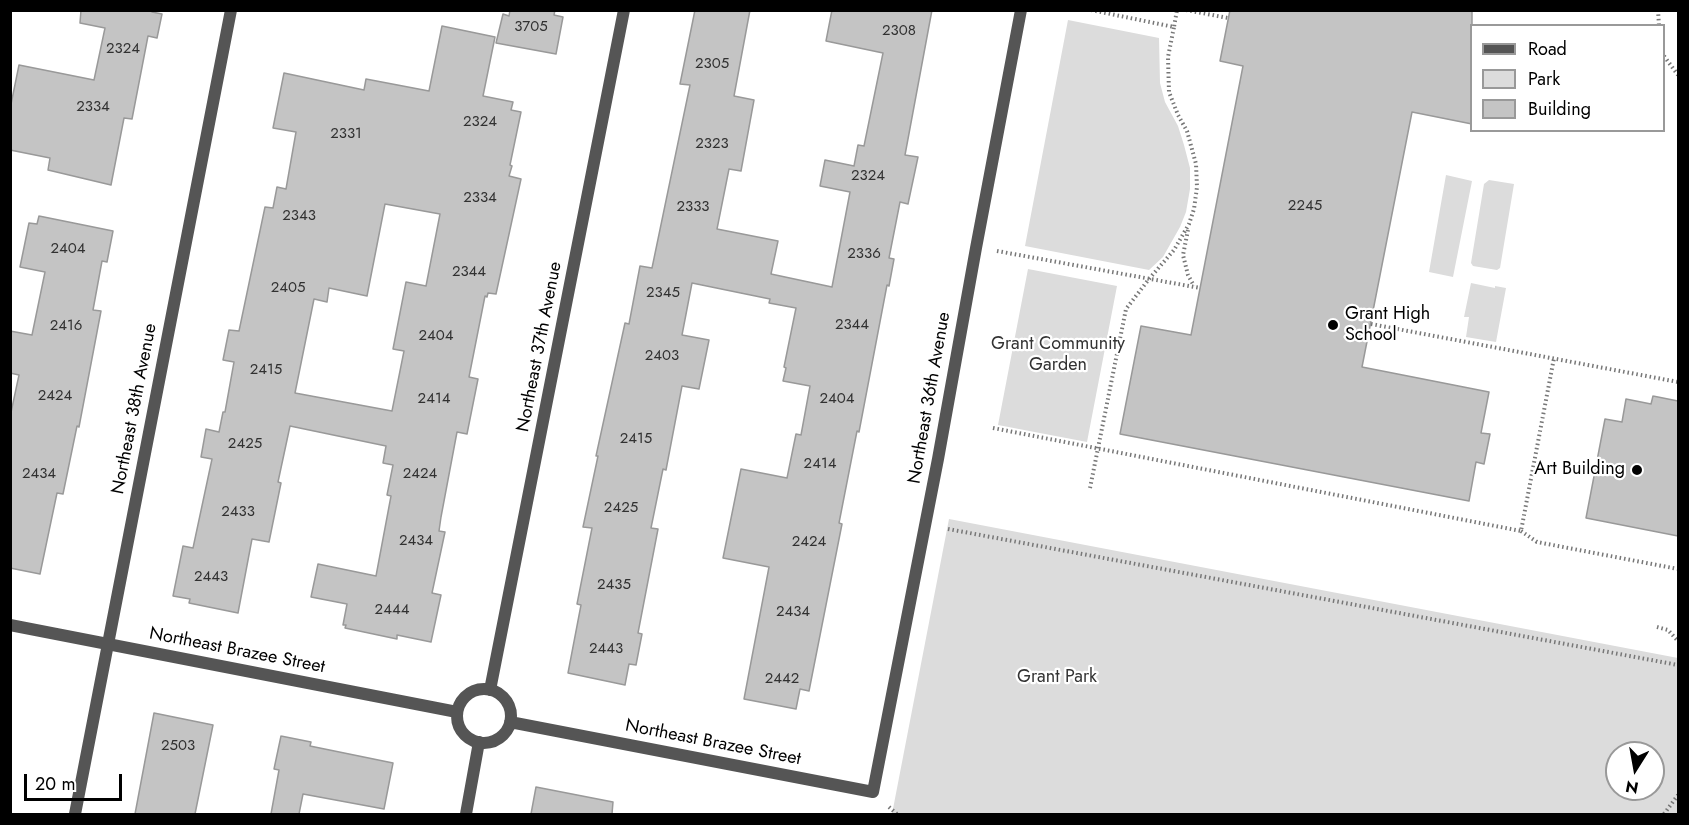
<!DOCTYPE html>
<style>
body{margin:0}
#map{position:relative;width:1689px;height:825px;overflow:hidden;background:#fff;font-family:Jost,sans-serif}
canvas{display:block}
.frame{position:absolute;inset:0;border:12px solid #000;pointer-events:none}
.legend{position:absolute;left:1470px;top:24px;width:195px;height:108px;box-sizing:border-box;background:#fff;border:2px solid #999;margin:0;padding:8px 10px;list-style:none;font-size:18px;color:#000}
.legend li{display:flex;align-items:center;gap:12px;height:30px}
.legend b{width:30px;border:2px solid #999}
.north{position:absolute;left:1605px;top:741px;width:60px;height:60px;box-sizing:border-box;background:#fff;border:2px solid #999;border-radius:50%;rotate:191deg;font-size:16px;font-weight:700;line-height:24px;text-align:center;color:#000}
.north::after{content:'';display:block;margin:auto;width:21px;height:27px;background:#000;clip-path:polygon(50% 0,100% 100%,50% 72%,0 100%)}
.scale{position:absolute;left:24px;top:774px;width:98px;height:27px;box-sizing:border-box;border:3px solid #000;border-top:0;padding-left:8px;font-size:18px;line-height:21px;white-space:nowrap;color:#000;-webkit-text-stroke:4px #fff;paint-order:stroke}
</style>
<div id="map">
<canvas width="1689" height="825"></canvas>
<div class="frame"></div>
<ul class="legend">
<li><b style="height:8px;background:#555"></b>Road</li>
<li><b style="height:16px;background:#dcdcdc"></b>Park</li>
<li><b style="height:16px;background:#c4c4c4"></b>Building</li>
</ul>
<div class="north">N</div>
<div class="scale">20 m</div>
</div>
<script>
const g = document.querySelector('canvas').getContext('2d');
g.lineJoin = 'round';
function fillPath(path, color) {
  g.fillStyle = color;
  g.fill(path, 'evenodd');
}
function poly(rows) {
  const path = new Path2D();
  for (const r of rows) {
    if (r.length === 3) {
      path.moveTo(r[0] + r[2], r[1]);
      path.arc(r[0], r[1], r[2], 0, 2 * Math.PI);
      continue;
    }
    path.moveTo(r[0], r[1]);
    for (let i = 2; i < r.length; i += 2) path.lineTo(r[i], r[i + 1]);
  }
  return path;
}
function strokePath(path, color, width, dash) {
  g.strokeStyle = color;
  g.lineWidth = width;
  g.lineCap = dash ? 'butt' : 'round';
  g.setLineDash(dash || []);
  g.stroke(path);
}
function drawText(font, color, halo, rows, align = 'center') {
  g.font = font + ' Jost,sans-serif';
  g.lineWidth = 4.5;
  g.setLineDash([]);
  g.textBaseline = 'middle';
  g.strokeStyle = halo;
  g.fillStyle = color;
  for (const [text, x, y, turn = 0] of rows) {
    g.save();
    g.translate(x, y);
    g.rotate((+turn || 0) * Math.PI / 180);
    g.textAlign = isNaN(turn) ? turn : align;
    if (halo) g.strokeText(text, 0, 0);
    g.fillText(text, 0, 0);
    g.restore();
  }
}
fillPath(poly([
 [1068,20,1159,38,1160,83,1165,102,1178,126,1184,145,1190,168,1190,189,1186,212,1180,227,1163,257,1149,270,1025,246],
 [1446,175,1472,181,1453,277,1429,272],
 [1489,180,1514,184,1500,268,1497,270,1473,266,1471,263,1484,184],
 [1028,269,1117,286,1087,442,998,425],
 [1471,283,1495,288,1495,286,1506,288,1496,342,1466,337,1469,317,1464,317],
 [949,519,1678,658,1678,814,892,814],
 [1617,753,1653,753,1653,789,1617,789]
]), '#dcdcdc');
const building = poly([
 [81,10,153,10,152,12,162,14,157,38,148,36,132,119,124,118,111,185,48,170,50,158,10,150,10,109,19,65,94,80,105,28,80,23,81,10],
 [510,10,555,10,554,15,563,17,556,54,496,43,503,14,509,16,510,10],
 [695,10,750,10,734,96,754,100,741,171,729,169,717,229,778,241,771,274,832,287,850,192,820,186,825,160,854,166,858,145,864,146,883,53,826,41,832,10,932,10,905,155,918,157,908,204,900,202,889,258,894,259,889,286,887,285,859,432,857,431,839,523,842,524,809,691,800,689,796,709,744,699,769,567,723,558,741,469,787,478,796,434,801,435,810,386,783,381,786,368,784,367,796,308,769,303,770,299,692,283,682,335,709,340,699,389,682,386,666,470,663,469,651,528,658,529,638,633,642,634,636,665,629,664,625,685,568,673,581,605,577,604,592,528,583,527,598,456,596,456,625,323,629,324,640,266,652,268,690,85,680,84,695,10],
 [1230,10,1472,10,1472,124,1412,112,1362,367,1489,392,1481,433,1490,434,1484,464,1476,462,1469,501,1120,434,1141,326,1191,335,1243,66,1220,61,1230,10],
 [442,26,495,37,483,96,513,102,511,110,521,112,510,165,512,166,509,176,521,179,496,294,488,293,487,297,485,296,469,377,478,379,467,434,457,432,441,517,439,531,445,532,432,593,441,595,431,642,397,635,397,639,345,628,346,625,343,625,347,604,311,597,318,564,376,576,391,496,387,495,393,465,383,463,386,446,290,426,278,482,281,483,269,542,252,539,238,613,189,603,190,599,173,596,183,546,193,548,212,459,201,457,206,429,219,432,223,412,225,412,234,362,223,360,229,330,239,331,265,207,273,208,277,187,286,189,296,132,273,128,284,73,364,90,366,79,429,91,442,26],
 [385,204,440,214,426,286,406,282,393,349,404,351,392,411,295,393,314,299,327,302,329,288,367,296,385,204],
 [39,216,113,231,107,262,102,261,93,310,101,311,79,427,77,426,63,494,57,493,40,574,10,568,10,417,19,375,10,373,10,331,32,335,45,272,20,267,29,223,37,224,39,216],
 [1653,396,1678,401,1678,536,1586,518,1605,419,1622,422,1626,399,1651,404,1653,396],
 [154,713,213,725,195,814,135,814,154,713],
 [281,736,311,742,310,746,393,763,384,809,303,794,299,814,271,814,279,770,274,769,281,736],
 [536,787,613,802,612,814,531,814,536,787]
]);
fillPath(building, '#c4c4c4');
strokePath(building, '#999', 1.5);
strokePath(poly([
 [1091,10,1174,27,1177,10],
 [1186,10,1228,18],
 [1658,10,1659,26],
 [1664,56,1678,75],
 [1188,230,1183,255,1188,275,1194,286],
 [997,251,1200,288],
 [1371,324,1678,382],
 [993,428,1521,531,1554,358],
 [1090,488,1126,309,1149,279,1174,250,1189,224,1194,209,1197,187,1196,164,1187,131,1178,115,1169,92,1168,57,1174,27],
 [948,529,1678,665],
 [1521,531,1537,542,1678,569],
 [1657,627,1668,630,1678,641],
 [889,807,897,814],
 [1664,814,1678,795]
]), '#777', 4, [1.5, 3]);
strokePath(poly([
 [10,625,457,712],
 [484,716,27],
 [490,690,624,10],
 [510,722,873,792,938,459,976,248,1021,10],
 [75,814,231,10],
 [466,814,479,742]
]), '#555', 12);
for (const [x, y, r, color] of [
 [1333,325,6,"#000"],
 [1637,470,6,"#000"]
]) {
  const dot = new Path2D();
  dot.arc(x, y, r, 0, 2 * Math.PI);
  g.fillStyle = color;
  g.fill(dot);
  strokePath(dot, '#fff', 2);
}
drawText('15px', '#313131', null, [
 ["3705",531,27],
 ["2308",899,31],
 ["2324",123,49],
 ["2305",712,64],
 ["2334",93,107],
 ["2324",480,122],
 ["2331",346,134],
 ["2323",712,144],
 ["2324",868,176],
 ["2334",480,198],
 ["2245",1305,206],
 ["2333",693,207],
 ["2343",299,216],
 ["2404",68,249],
 ["2336",864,254],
 ["2344",469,272],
 ["2405",288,288],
 ["2345",663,293],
 ["2344",852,325],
 ["2416",66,326],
 ["2404",436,336],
 ["2403",662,356],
 ["2415",266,370],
 ["2424",55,396],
 ["2414",434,399],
 ["2404",837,399],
 ["2415",636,439],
 ["2425",245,444],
 ["2414",820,464],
 ["2434",39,474],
 ["2424",420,474],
 ["2425",621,508],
 ["2433",238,512],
 ["2434",416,541],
 ["2424",809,542],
 ["2443",211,577],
 ["2435",614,585],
 ["2444",392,610],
 ["2434",793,612],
 ["2443",606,649],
 ["2442",782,679],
 ["2503",178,746]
]);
drawText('18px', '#000', '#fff', [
 ["Grant High",1345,315],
 ["School",1345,336],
 ["Art Building",1625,470,"right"]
], 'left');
drawText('18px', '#333', '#fff', [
 ["Grant Community",1058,345],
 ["Garden",1058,366],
 ["Grant Park",1057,678]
]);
drawText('18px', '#000', '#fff', [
 ["Northeast 37th Avenue",540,347,-79],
 ["Northeast 36th Avenue",930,398,-80],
 ["Northeast 38th Avenue",135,409,-79],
 ["Northeast Brazee Street",237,651,11],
 ["Northeast Brazee Street",713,743,11]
]);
</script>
